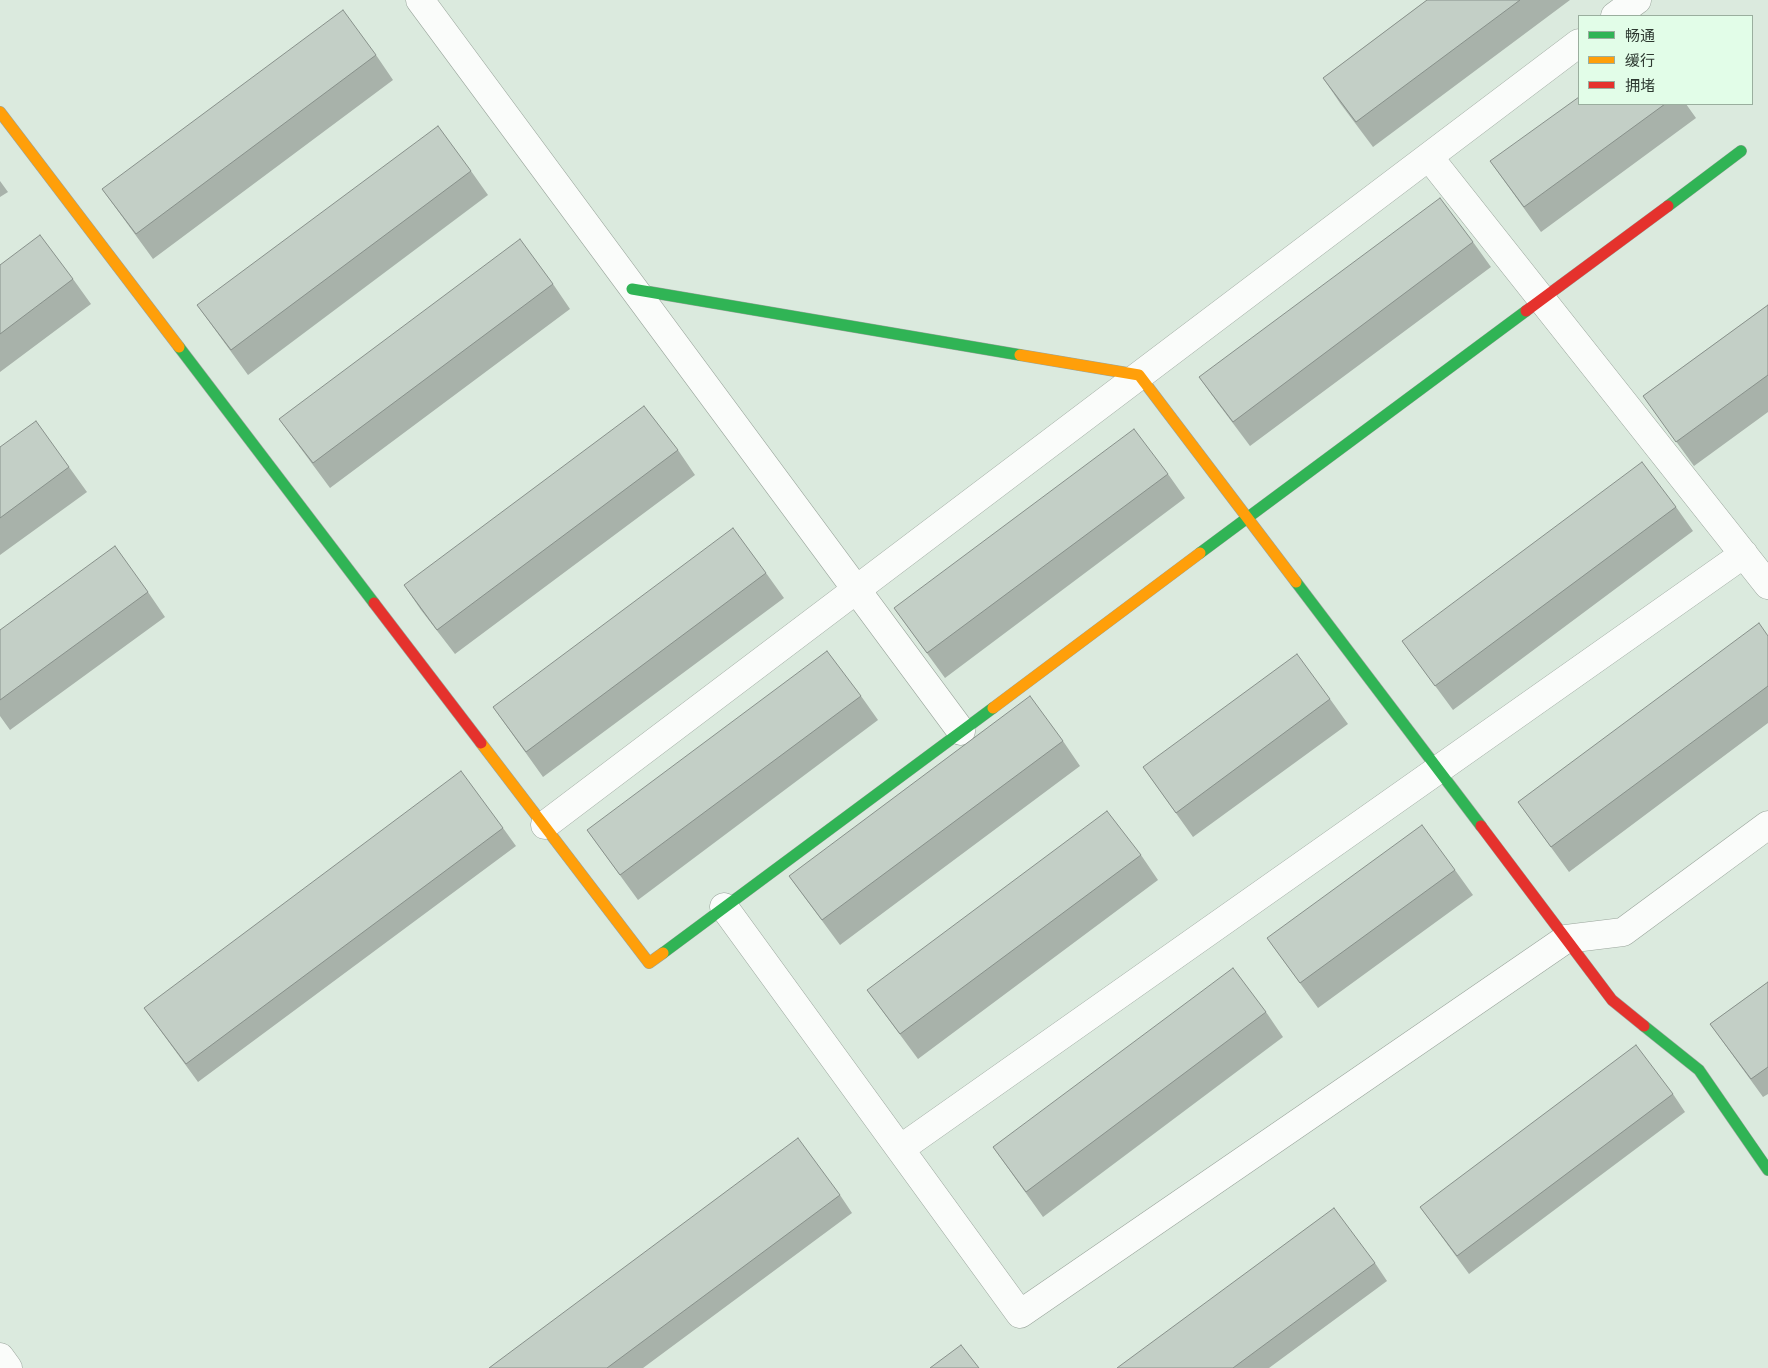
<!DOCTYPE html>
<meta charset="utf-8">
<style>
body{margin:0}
#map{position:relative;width:1768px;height:1368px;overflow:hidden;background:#dbeade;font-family:"Public Sans","Noto Sans SC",sans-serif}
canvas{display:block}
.legend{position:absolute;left:1578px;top:15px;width:175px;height:90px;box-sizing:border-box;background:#e2fde8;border:1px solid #9aae9e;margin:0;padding:6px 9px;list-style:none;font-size:15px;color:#2d3830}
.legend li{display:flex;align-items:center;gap:10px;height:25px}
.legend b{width:25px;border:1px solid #9aae9e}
</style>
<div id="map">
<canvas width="1768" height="1368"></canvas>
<ul class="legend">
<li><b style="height:6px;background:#30b455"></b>畅通</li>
<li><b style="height:6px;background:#ff9f0a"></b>缓行</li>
<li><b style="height:6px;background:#e5322d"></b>拥堵</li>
</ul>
</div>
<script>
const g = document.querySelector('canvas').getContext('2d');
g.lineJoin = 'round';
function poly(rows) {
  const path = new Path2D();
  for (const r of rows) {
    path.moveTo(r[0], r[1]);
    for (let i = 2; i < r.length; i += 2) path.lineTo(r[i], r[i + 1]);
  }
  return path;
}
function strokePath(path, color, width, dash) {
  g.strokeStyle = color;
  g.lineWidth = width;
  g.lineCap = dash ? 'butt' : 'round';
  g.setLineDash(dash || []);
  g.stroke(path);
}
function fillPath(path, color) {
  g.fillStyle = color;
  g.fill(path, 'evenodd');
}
const street = poly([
 [420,0,961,731],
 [1615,16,1637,0],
 [1429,157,1768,585],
 [545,825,1579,43],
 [724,907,1020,1314,1566,939,1623,932,1768,825],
 [900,1149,1744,554],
 [0,1357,8,1368]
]);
const fast = poly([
 [1668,206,1741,151],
 [632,289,1020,355],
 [179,347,374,603],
 [1200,553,1526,311],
 [1296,582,1481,826],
 [663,953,993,708],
 [1644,1026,1699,1070,1768,1170]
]);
const slow = poly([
 [0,112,179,347],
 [1020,355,1139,375,1296,582],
 [993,708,1200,553],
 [481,743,649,963,663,953]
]);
const jam = poly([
 [1526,311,1668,206],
 [374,603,481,743],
 [1481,826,1612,1000,1644,1026]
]);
strokePath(street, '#99a49b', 29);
strokePath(fast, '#99a49b', 12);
strokePath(slow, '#99a49b', 12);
strokePath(jam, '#99a49b', 12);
strokePath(street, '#fafcfa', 28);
strokePath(fast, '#30b455', 11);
strokePath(slow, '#ff9f0a', 11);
strokePath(jam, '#e5322d', 11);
fillPath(poly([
 [1427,0,1570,0,1373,147,1340,103,1323,78],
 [376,55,393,80,153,259,102,189],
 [1579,104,1686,104,1696,118,1541,232,1490,161],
 [471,171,488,195,248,375,197,305],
 [0,181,8,192,0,197],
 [1473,242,1491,267,1250,446,1217,402,1199,377],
 [0,265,73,279,91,304,0,372],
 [553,284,570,309,330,488,279,419],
 [1768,305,1768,412,1694,466,1643,396],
 [0,447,69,467,87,492,0,555],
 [678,450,695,475,455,654,421,610,404,585],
 [1168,474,1185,498,945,678,894,608],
 [1676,507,1693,531,1453,710,1402,641],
 [766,573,784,598,543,777,493,707],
 [148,592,165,617,10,730,0,716,0,630],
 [1768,636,1768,723,1569,872,1518,802],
 [861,696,878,720,638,900,587,830],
 [1330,699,1348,724,1193,837,1143,767],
 [1063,741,1080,766,840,945,789,876],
 [503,828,516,846,198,1082,144,1008],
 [1141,855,1158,880,918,1059,867,990],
 [1455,870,1473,895,1318,1008,1267,938],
 [1768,982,1768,1094,1763,1097,1710,1024],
 [1266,1012,1283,1037,1043,1217,993,1147],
 [1673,1094,1685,1112,1469,1274,1420,1207],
 [840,1195,852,1213,643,1368,489,1368],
 [1375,1263,1387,1281,1269,1368,1117,1368]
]), '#a8b2aa');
const building = poly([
 [1427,0,1520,0,1356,122,1323,78,1427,0],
 [343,10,376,55,136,234,102,189,343,10],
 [1579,97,1579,104,1665,104,1524,207,1490,161,1579,97],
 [438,126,471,171,231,350,197,305,438,126],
 [1440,198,1473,242,1233,422,1199,377,1440,198],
 [40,235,73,279,0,334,0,265,40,235],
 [520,239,553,284,313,463,279,419,520,239],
 [1768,305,1768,375,1676,442,1643,396,1768,305],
 [644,406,678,450,437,630,404,585,644,406],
 [36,421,69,467,0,518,0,447,36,421],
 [1134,429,1168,474,927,653,894,608,1134,429],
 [1642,462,1676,507,1435,686,1402,641,1642,462],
 [733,528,766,573,526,752,493,707,733,528],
 [115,546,148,592,0,700,0,630,115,546],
 [1759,623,1768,636,1768,686,1551,847,1518,802,1759,623],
 [827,651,861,696,620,875,587,830,827,651],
 [1297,654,1330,699,1176,813,1143,767,1297,654],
 [1030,696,1063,741,822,920,789,876,1030,696],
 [461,771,503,828,186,1064,144,1008,461,771],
 [1107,811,1141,855,900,1034,867,990,1107,811],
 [1422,825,1455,870,1300,983,1267,938,1422,825],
 [1233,968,1266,1012,1026,1192,993,1147,1233,968],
 [1768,982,1768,1067,1751,1079,1710,1024,1768,982],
 [1636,1045,1673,1094,1457,1256,1420,1207,1636,1045],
 [798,1138,840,1195,607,1368,489,1368,798,1138],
 [1334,1208,1375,1263,1233,1368,1117,1368,1334,1208],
 [961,1345,979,1368,930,1368,961,1345]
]);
fillPath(building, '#c3cfc6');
strokePath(building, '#88918b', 1);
</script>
